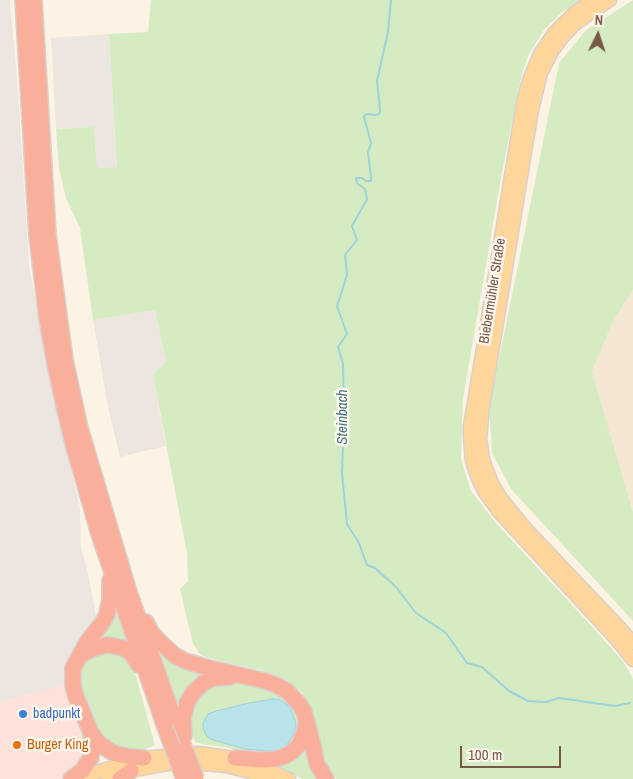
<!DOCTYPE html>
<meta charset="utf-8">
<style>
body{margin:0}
#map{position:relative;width:633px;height:779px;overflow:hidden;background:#fdf3e5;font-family:"Archivo Narrow",sans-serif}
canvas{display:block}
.north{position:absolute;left:573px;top:10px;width:50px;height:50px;-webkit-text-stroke:4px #fff7ed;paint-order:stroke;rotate:4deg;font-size:14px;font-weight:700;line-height:20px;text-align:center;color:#785849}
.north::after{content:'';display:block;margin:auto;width:18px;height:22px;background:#785849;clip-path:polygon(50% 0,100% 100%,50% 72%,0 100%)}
.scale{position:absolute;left:460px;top:746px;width:101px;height:22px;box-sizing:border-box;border:2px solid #785849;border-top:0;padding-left:6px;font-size:15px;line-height:18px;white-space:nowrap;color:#785849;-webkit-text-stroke:4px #fff7ed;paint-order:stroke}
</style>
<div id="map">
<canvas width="633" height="779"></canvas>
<div class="north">N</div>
<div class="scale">100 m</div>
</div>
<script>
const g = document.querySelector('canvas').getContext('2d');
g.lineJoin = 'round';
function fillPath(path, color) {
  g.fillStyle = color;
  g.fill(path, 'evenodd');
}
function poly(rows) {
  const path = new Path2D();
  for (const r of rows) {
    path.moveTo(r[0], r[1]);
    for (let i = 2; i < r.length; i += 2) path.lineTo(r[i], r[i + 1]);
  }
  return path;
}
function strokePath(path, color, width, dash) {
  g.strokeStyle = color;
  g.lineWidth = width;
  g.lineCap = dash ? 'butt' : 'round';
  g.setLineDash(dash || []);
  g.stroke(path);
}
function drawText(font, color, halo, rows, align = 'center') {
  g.font = font + ' "Archivo Narrow",sans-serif';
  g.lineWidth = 5;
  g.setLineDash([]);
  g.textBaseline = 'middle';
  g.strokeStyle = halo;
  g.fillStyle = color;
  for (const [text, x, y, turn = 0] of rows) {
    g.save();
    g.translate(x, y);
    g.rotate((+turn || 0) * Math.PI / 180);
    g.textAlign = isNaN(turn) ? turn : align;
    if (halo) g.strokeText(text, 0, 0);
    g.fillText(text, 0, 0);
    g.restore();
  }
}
fillPath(poly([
 [633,290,633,512,592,372,613,321]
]), '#f5e5d3');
fillPath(poly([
 [65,685,86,734,109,779,0,779,0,702]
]), '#fee2d9');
fillPath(poly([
 [0,0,10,0,18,92,29,265,50,379,80,508,81,547,87,569,97,621,72,652,65,671,65,685,0,702],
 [109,34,117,167,97,168,94,127,56,129,51,38],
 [155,310,166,362,153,375,166,446,120,457,108,407,93,320]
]), '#ede5e0');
fillPath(poly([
 [151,0,580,0,561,13,544,30,528,56,521,78,502,172,463,399,461,459,471,491,496,523,585,619,623,661,633,679,633,779,336,779,330,771,320,745,311,708,301,692,287,680,261,670,223,662,201,655,193,644,180,589,188,581,187,554,153,374,166,362,155,310,93,320,80,228,66,198,59,169,56,129,94,127,97,168,117,167,109,34,148,32],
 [633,0,633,290,613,321,592,372,633,512,633,621,511,489,492,453,489,408,559,63,586,30],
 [115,604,130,648,97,643],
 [156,645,216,674,180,714],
 [115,650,129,660,134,669,155,745,146,749,136,751,121,750,99,737,80,689,80,670,85,659,92,652],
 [231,680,264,685,285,698,298,715,299,723,298,733,290,747,272,755,247,752,223,747,201,744,195,742,190,728,190,708,206,686],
 [304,745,323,779,302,779,271,764]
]), '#d5ecc3');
const water = poly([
 [273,699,279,699,290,707,296,723,296,727,293,736,289,742,284,747,276,751,269,751,246,749,220,742,210,739,206,735,203,729,203,723,208,714,216,711,249,703,273,699]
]);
fillPath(water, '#b9e3e8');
strokePath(water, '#9ed3da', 1);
strokePath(poly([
 [391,0,388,32,377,81,380,109,380,113,377,115,366,114,364,117,371,143,368,152,371,178,371,181,366,181,362,178,356,178,357,183,365,189,367,199,352,226,357,240,345,255,347,275,337,306,347,334,338,347,343,364,344,416,342,473,347,524,359,543,367,565,375,568,396,587,416,613,446,633,467,663,482,667,509,691,528,701,546,702,559,698,615,706,630,703]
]), '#9ed3da', 2);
const primary = poly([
 [594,0,575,12,554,33,540,54,529,80,523,103,474,403,470,426,470,437,472,461,477,476,484,491,498,511,617,640,633,660],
 [610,0,589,14,574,25,561,39,553,50,541,73,532,110,483,407,480,438,483,459,486,468,492,483,500,497,526,529,619,627,633,643],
 [79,779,103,770,144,758,180,754,199,753,235,758,260,766,289,779],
 [108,779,131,771,157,766,174,763,193,763,226,766,250,772,267,779]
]);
const highway = poly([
 [23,0,37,236,47,319,55,364,65,410,74,447,99,534,165,727],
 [34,0,48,234,65,360,80,428,117,552,129,592,185,750],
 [110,580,110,599,107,614,103,622,87,642,78,659,73,668,73,685,75,694,91,733,99,743,110,751,116,754,132,757,144,758],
 [146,622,151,632,158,640,174,655,185,661,209,668,265,681,276,685,287,691,300,705,304,712,310,733,317,764,326,779],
 [80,656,84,653,95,648,106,645,114,646,123,648,131,653,139,665],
 [184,736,183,718,187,703,193,693,203,683,214,678,230,677],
 [235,758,263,760,276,759,285,756,292,752,299,745,304,733,307,721],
 [71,779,83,770,91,757,92,750,91,733],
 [120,779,131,771]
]);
strokePath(primary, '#d9d0cc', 15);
strokePath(highway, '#d9d0cc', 18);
strokePath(primary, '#fed59b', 12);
strokePath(highway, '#faaf9a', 15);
const highwayBridge = poly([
 [165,727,184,779],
 [185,750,196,779]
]);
strokePath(highwayBridge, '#d9d0cc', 18, []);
strokePath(highwayBridge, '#faaf9a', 15);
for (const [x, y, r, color] of [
 [23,714,5,"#3f7fe0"],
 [17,745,5,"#e8710a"]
]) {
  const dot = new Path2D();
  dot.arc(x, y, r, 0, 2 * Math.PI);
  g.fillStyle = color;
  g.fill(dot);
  strokePath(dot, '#fff7ed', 2);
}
drawText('14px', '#785849', '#fff7ed', [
 ["Biebermühler Straße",493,291,-81]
]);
drawText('14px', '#366cbe', '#fff7ed', [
 ["badpunkt",33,714]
], 'left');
drawText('14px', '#c56008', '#fff7ed', [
 ["Burger King",27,745]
], 'left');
drawText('italic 15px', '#3c767e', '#fff7ed', [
 ["Steinbach",343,417,-90]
]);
</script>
